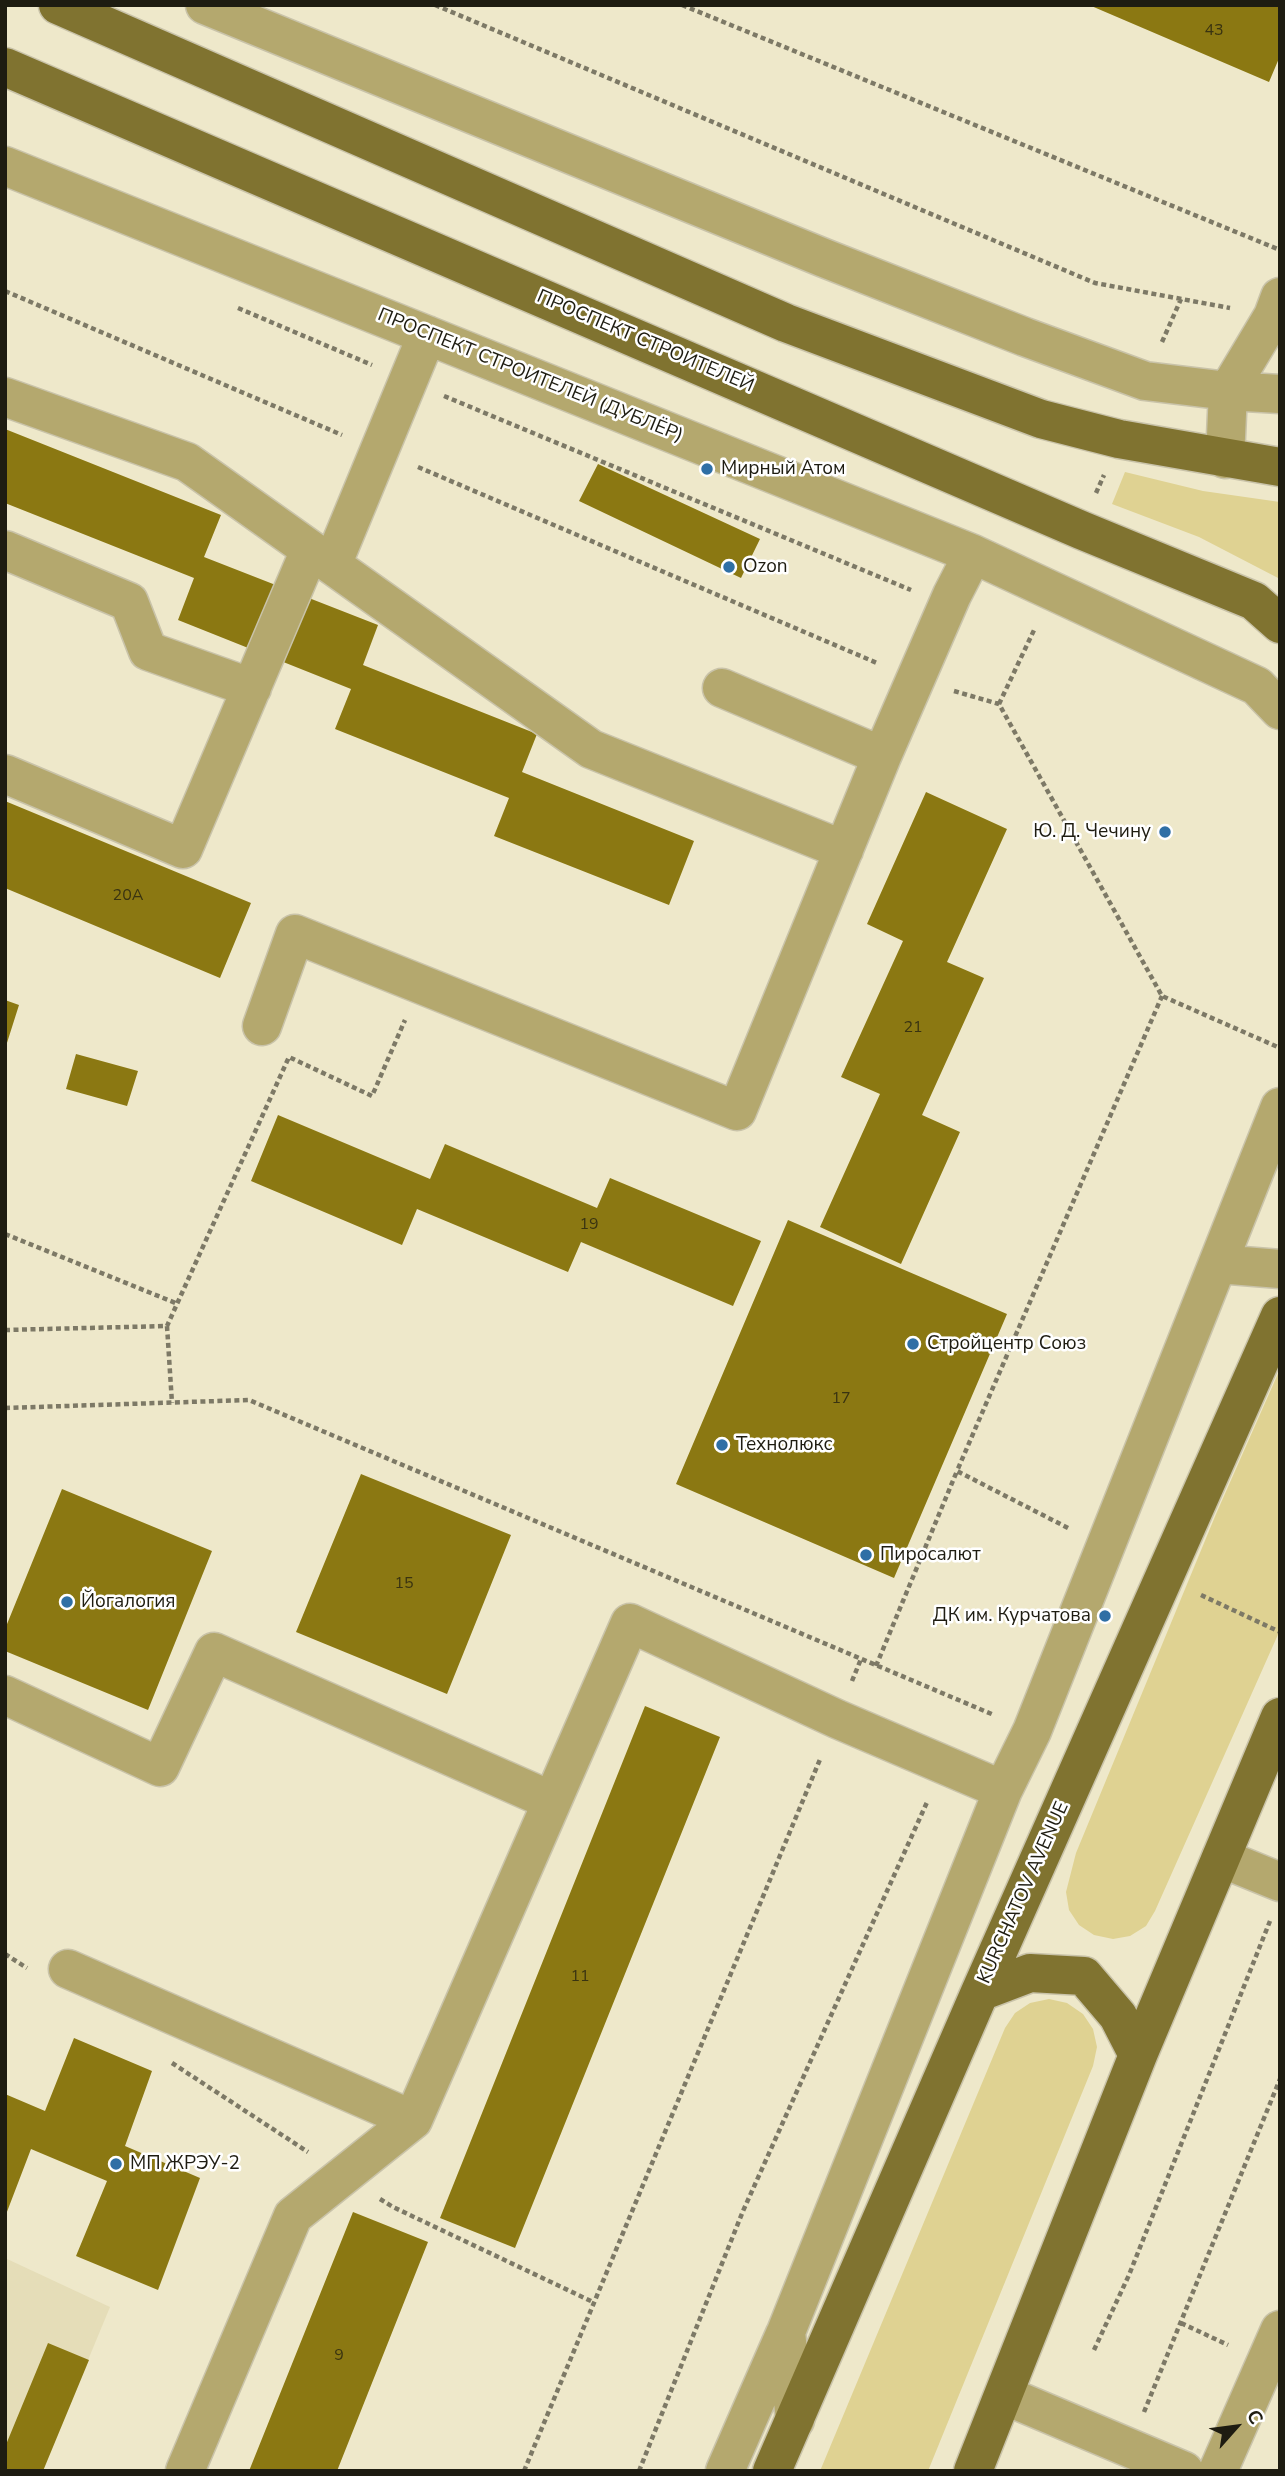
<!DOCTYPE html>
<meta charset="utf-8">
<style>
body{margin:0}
#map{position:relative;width:1285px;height:2476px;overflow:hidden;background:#eee8ca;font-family:"Nunito Sans",sans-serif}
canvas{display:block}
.frame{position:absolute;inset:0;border:7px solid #1e1c11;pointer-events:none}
.north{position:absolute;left:1201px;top:2392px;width:70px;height:70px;-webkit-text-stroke:5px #fff;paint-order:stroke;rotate:62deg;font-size:19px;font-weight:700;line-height:28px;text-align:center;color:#1e1c11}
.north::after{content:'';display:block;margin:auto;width:24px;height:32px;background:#1e1c11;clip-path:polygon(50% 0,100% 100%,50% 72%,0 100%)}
</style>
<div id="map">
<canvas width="1285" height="2476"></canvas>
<div class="frame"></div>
<div class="north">С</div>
</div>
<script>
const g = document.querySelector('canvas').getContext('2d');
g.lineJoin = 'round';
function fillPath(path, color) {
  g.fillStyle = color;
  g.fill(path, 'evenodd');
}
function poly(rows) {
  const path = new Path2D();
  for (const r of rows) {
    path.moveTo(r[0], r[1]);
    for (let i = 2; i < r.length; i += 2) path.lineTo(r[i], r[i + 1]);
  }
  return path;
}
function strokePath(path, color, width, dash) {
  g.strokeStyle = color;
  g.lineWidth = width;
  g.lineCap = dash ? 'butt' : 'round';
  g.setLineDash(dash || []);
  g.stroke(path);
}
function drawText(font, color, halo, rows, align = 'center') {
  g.font = font + ' "Nunito Sans",sans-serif';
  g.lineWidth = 5;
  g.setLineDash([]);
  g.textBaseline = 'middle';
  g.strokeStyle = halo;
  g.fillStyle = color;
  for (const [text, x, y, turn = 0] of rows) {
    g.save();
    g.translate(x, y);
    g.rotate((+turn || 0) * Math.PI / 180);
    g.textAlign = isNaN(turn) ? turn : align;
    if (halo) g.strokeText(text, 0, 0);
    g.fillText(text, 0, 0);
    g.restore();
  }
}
fillPath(poly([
 [5,2258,110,2307,42,2471,5,2471]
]), '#e5ddb8');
fillPath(poly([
 [1125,472,1203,491,1280,502,1280,579,1199,537,1112,504],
 [1280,1369,1280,1630,1155,1911,1146,1926,1130,1936,1113,1939,1094,1935,1079,1925,1069,1910,1066,1892,1076,1853,1216,1514],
 [1049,1999,1067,2003,1083,2014,1093,2029,1097,2047,1093,2066,928,2471,820,2471,1005,2028,1015,2013,1030,2003]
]), '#dfd292');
fillPath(poly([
 [1089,5,1280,5,1280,56,1269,82],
 [5,429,221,515,204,557,378,625,363,665,537,734,522,772,694,841,669,905,494,836,509,798,335,729,351,689,178,620,194,578,5,503],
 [598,464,760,539,741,578,579,501],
 [926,792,1007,829,947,962,984,978,922,1115,960,1132,901,1264,820,1227,880,1094,841,1077,903,941,867,924],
 [5,801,251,903,220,978,5,888],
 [5,1000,19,1005,6,1046,5,1046],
 [76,1054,138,1071,127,1106,66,1089],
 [278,1115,430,1179,445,1144,597,1208,610,1178,761,1241,733,1306,581,1242,568,1272,417,1209,402,1245,251,1181],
 [788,1220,1007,1314,894,1578,676,1484],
 [361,1474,511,1535,447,1694,296,1632],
 [62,1489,212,1551,148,1710,5,1651,5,1629],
 [645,1706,720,1737,515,2248,440,2218],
 [74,2038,152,2071,125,2146,200,2178,158,2290,76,2256,107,2181,31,2149,5,2217,5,2094,45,2111],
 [353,2212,428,2242,337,2471,249,2471],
 [48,2343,89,2360,43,2471,5,2471,5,2447]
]), '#8b7812');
const minor = poly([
 [205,5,824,258,1025,337,1145,381,1228,391,1280,394],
 [5,166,973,554,1257,686,1280,710],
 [5,397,187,462,591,749,844,850],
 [1225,459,1228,391,1273,316,1280,297],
 [5,550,129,602,148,651,252,688],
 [332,565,427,335],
 [722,688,882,756,952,595,973,554],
 [5,774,183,849,310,550],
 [262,1026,295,934,737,1111,882,756],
 [1218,1264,1280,1269],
 [5,1695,160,1767,214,1652,552,1801],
 [1221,1858,1280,1882],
 [68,1969,413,2120],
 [1004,2395,1184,2471],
 [795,2420,786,2332,1003,1790,1032,1731,1280,1107],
 [185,2471,293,2216,413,2120,630,1623,837,1719,1003,1790],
 [725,2471,785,2334],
 [1218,2471,1280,2330]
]);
const major = poly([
 [58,5,786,323,1041,419,1119,439,1280,467],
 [5,67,1081,530,1254,601,1280,624],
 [980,1992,1030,1973,1084,1976,1118,2016,1138,2055],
 [772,2471,980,1992,1280,1316],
 [973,2471,1138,2055,1280,1717]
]);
strokePath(minor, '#c9c3a9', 41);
strokePath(major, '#c9c3a9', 41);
strokePath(poly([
 [435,5,1095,283,1230,308],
 [682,5,1280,250],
 [5,291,342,435],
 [238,308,372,365],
 [1162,342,1181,299],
 [444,396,911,590],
 [418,467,877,663],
 [1096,493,1104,475],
 [954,691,999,704,1162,996,1280,1048],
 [999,704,1035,628],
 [5,1234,178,1304],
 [167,1326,172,1403],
 [5,1330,167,1326,289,1057,372,1096,405,1020],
 [5,1408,249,1400,994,1715],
 [1068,1528,957,1471,1162,996],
 [1201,1595,1280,1632],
 [876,1666,957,1471],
 [852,1681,861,1659],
 [5,1954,27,1968],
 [172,2063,308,2152],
 [380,2199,393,2207,593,2302],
 [1181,2323,1228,2345],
 [1094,2350,1129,2275,1270,1921],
 [1144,2412,1280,2079],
 [524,2471,821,1757],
 [639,2471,743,2211,928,1800]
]), '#7d7966', 4.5, [5, 3.5]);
strokePath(minor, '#b4a86e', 38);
strokePath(major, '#807330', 38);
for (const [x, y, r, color] of [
 [707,469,7,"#2f6fa5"],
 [729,567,7,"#2f6fa5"],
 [1165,832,7,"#2f6fa5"],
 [913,1344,7,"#2f6fa5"],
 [722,1445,7,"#2f6fa5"],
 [866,1555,7,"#2f6fa5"],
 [67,1602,7,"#2f6fa5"],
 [1105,1616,7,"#2f6fa5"],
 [116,2164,7,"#2f6fa5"]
]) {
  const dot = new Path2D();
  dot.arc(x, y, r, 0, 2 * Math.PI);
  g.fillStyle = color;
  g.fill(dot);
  strokePath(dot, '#fff', 2.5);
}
drawText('16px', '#393311', null, [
 ["43",1214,31],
 ["20А",128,896],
 ["21",913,1028],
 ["19",589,1225],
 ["17",841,1399],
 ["15",404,1584],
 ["11",580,1977],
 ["9",339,2356]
]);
drawText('19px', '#1e1c11', '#fff', [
 ["ПРОСПЕКТ СТРОИТЕЛЕЙ",645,342,23],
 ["ПРОСПЕКТ СТРОИТЕЛЕЙ (ДУБЛЁР)",530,376,22],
 ["KURCHATOV AVENUE",1024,1893,-66]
]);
drawText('19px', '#1e1c11', '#fff', [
 ["Мирный Атом",721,469],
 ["Ozon",743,567],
 ["Ю. Д. Чечину",1151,832,"right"],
 ["Стройцентр Союз",927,1344],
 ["Технолюкс",736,1445],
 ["Пиросалют",880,1555],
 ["Йогалогия",81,1602],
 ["ДК им. Курчатова",1091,1616,"right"],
 ["МП ЖРЭУ-2",130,2164]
], 'left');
</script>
